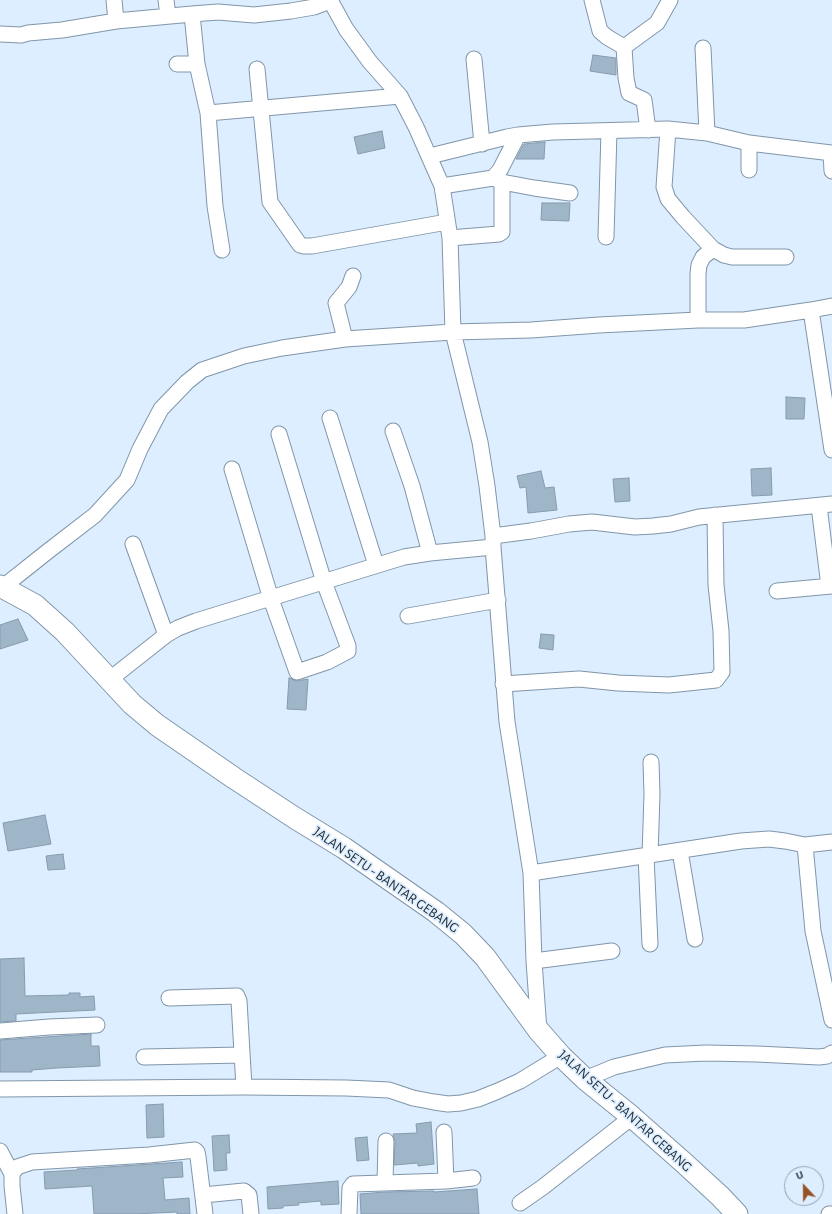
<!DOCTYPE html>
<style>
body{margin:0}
#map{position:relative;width:832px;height:1214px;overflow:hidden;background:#dceeff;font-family:"Alegreya Sans",sans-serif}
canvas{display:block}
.north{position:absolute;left:784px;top:1166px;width:40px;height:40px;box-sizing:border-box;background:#dceeff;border:1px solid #93a2af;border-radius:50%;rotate:338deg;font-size:11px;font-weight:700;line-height:16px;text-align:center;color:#262f37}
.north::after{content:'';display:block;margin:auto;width:14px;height:18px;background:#965125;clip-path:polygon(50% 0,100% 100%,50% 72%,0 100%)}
</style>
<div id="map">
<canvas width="832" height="1214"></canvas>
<div class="north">U</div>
</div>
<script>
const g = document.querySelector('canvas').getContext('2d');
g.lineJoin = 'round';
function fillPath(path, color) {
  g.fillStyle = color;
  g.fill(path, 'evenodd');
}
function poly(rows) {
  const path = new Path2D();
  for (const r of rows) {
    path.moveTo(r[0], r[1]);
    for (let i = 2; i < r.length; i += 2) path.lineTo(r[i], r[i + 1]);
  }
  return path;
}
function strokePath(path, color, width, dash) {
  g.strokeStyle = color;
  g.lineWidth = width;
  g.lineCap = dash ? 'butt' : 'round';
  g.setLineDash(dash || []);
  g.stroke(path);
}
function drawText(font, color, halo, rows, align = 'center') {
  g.font = font + ' "Alegreya Sans",sans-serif';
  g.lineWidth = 3.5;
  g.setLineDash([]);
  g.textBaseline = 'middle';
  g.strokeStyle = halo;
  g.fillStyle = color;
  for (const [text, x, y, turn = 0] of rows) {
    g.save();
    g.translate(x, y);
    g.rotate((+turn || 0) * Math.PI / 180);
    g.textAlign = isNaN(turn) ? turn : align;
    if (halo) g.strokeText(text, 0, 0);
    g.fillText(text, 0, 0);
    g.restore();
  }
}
const building = poly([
 [593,55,616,58,616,75,590,71,593,55],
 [382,131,385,148,358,154,354,137,382,131],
 [545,142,544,159,516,159,524,144,545,142],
 [542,203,570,203,569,221,541,220,542,203],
 [786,397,805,398,804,419,786,419,786,397],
 [771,468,772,495,752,496,751,469,771,468],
 [541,471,545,488,554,487,557,510,528,513,526,487,520,488,517,476,541,471],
 [629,478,630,501,615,502,613,479,629,478],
 [18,619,28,640,0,649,0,625,18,619],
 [541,634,554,635,553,650,539,648,541,634],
 [289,678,296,681,308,679,306,710,287,709,289,678],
 [45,815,51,844,8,851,3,823,45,815],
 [63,854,65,869,48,870,46,856,63,854],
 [24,958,25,996,69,995,69,993,80,993,80,997,94,996,95,1010,16,1014,16,1021,0,1022,0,959,24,958],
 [91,1034,91,1046,99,1046,100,1066,57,1068,32,1070,32,1072,0,1072,0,1040,91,1034],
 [163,1104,164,1137,147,1138,146,1105,163,1104],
 [431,1122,434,1164,418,1166,418,1163,394,1165,395,1141,393,1134,417,1133,416,1124,431,1122],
 [229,1135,230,1153,226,1153,227,1170,214,1171,212,1136,229,1135],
 [367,1137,369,1160,357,1161,355,1138,367,1137],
 [182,1162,183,1177,163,1178,165,1200,189,1198,190,1214,177,1214,177,1212,134,1214,94,1214,92,1186,45,1189,44,1172,77,1170,77,1169,182,1162],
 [338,1181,339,1204,321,1205,321,1201,298,1203,299,1205,283,1206,283,1208,268,1209,267,1187,338,1181],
 [477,1189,479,1214,361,1214,360,1194,385,1192,434,1191,434,1192,477,1189]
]);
fillPath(building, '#9fb6c9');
strokePath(building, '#869baf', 1);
const minor = poly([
 [114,0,116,21],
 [166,0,168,16],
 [330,0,346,29,370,62,400,96,416,127,442,186,450,238,453,332,480,442,487,486,493,536,493,547,507,722,531,873,534,961,539,1031],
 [592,0,600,31,607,37,624,47,626,78,629,93,644,100,648,130],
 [192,14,197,64,208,113,215,206,222,250],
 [0,34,21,35,28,33,62,30,116,21,192,14,218,12,254,15,291,11,314,7,330,1],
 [624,47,657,23,670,0],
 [703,48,707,133],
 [474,59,482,144],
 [177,64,197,64],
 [257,69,270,202,300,245,304,246,312,246,447,222],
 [208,113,400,96],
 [668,129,664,187,668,199,683,217,713,249,724,255,732,257,786,257],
 [749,143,749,170],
 [831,153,832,171],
 [430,156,507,137,518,135,553,132,668,129,707,133,749,143,832,153],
 [502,182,534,188,570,193],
 [442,186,493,178],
 [606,237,609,131],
 [450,238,499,234,502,232,502,182,493,178,500,170,518,135],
 [811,310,832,450],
 [698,320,698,274,699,265,703,257,713,249],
 [345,339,336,303,349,287,353,276],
 [330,418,376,565],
 [393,431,412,486,430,553],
 [232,469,271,599,297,672,327,662,348,651,348,646,324,582,279,434],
 [819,506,829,586],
 [493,536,531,531,569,524,592,522,635,527,653,526,671,524,699,517,832,504],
 [133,544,166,635],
 [3,587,47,552,95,515,127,480,140,449,161,409,187,382,202,370,244,356,282,348,345,339,453,332,531,330,599,325,698,320,744,320,811,310,832,306],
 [777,591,832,586],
 [408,616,498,600],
 [109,680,166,635,178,628,196,621,404,557,430,553,493,547],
 [503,684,579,679,618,683,669,685,716,680,722,672,721,631,716,585,715,515],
 [805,845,813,931,832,1020],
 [680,851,695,939],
 [646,856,650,944],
 [650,856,652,794,651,762],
 [531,873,741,841,769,839,785,841,805,845,832,842],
 [534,961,612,951],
 [169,998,237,996,239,1001,244,1087],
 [0,1031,49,1027,97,1025],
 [144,1057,242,1055],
 [585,1079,614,1067,665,1055,706,1053,757,1054,819,1057,827,1056,832,1053],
 [0,1089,244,1087,346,1088,389,1090,413,1098,434,1102,448,1104,461,1103,478,1099,498,1091,520,1081,561,1056],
 [444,1132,446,1181],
 [0,1151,12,1174],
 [385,1183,386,1141],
 [203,1195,244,1191,249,1195,251,1214],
 [520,1203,543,1187,632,1117],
 [15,1214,12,1186,12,1174,17,1167,32,1162,149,1155,195,1150,197,1152,198,1157,205,1214],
 [349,1214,350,1188,353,1184,446,1181,473,1178],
 [829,1214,832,1214]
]);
const secondary = poly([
 [0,586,35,605,65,632,132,704,157,725,234,778,295,818,344,848,436,912,463,934,485,957,539,1031,561,1056,585,1079,632,1117,683,1162,720,1196,737,1214]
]);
strokePath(minor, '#8096a9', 17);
strokePath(secondary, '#8096a9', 23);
strokePath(minor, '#fff', 15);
strokePath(secondary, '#fff', 21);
drawText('14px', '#262f37', '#dceeff', [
 ["JALAN SETU - BANTAR GEBANG",386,880,35],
 ["JALAN SETU - BANTAR GEBANG",625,1111,42]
]);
</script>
